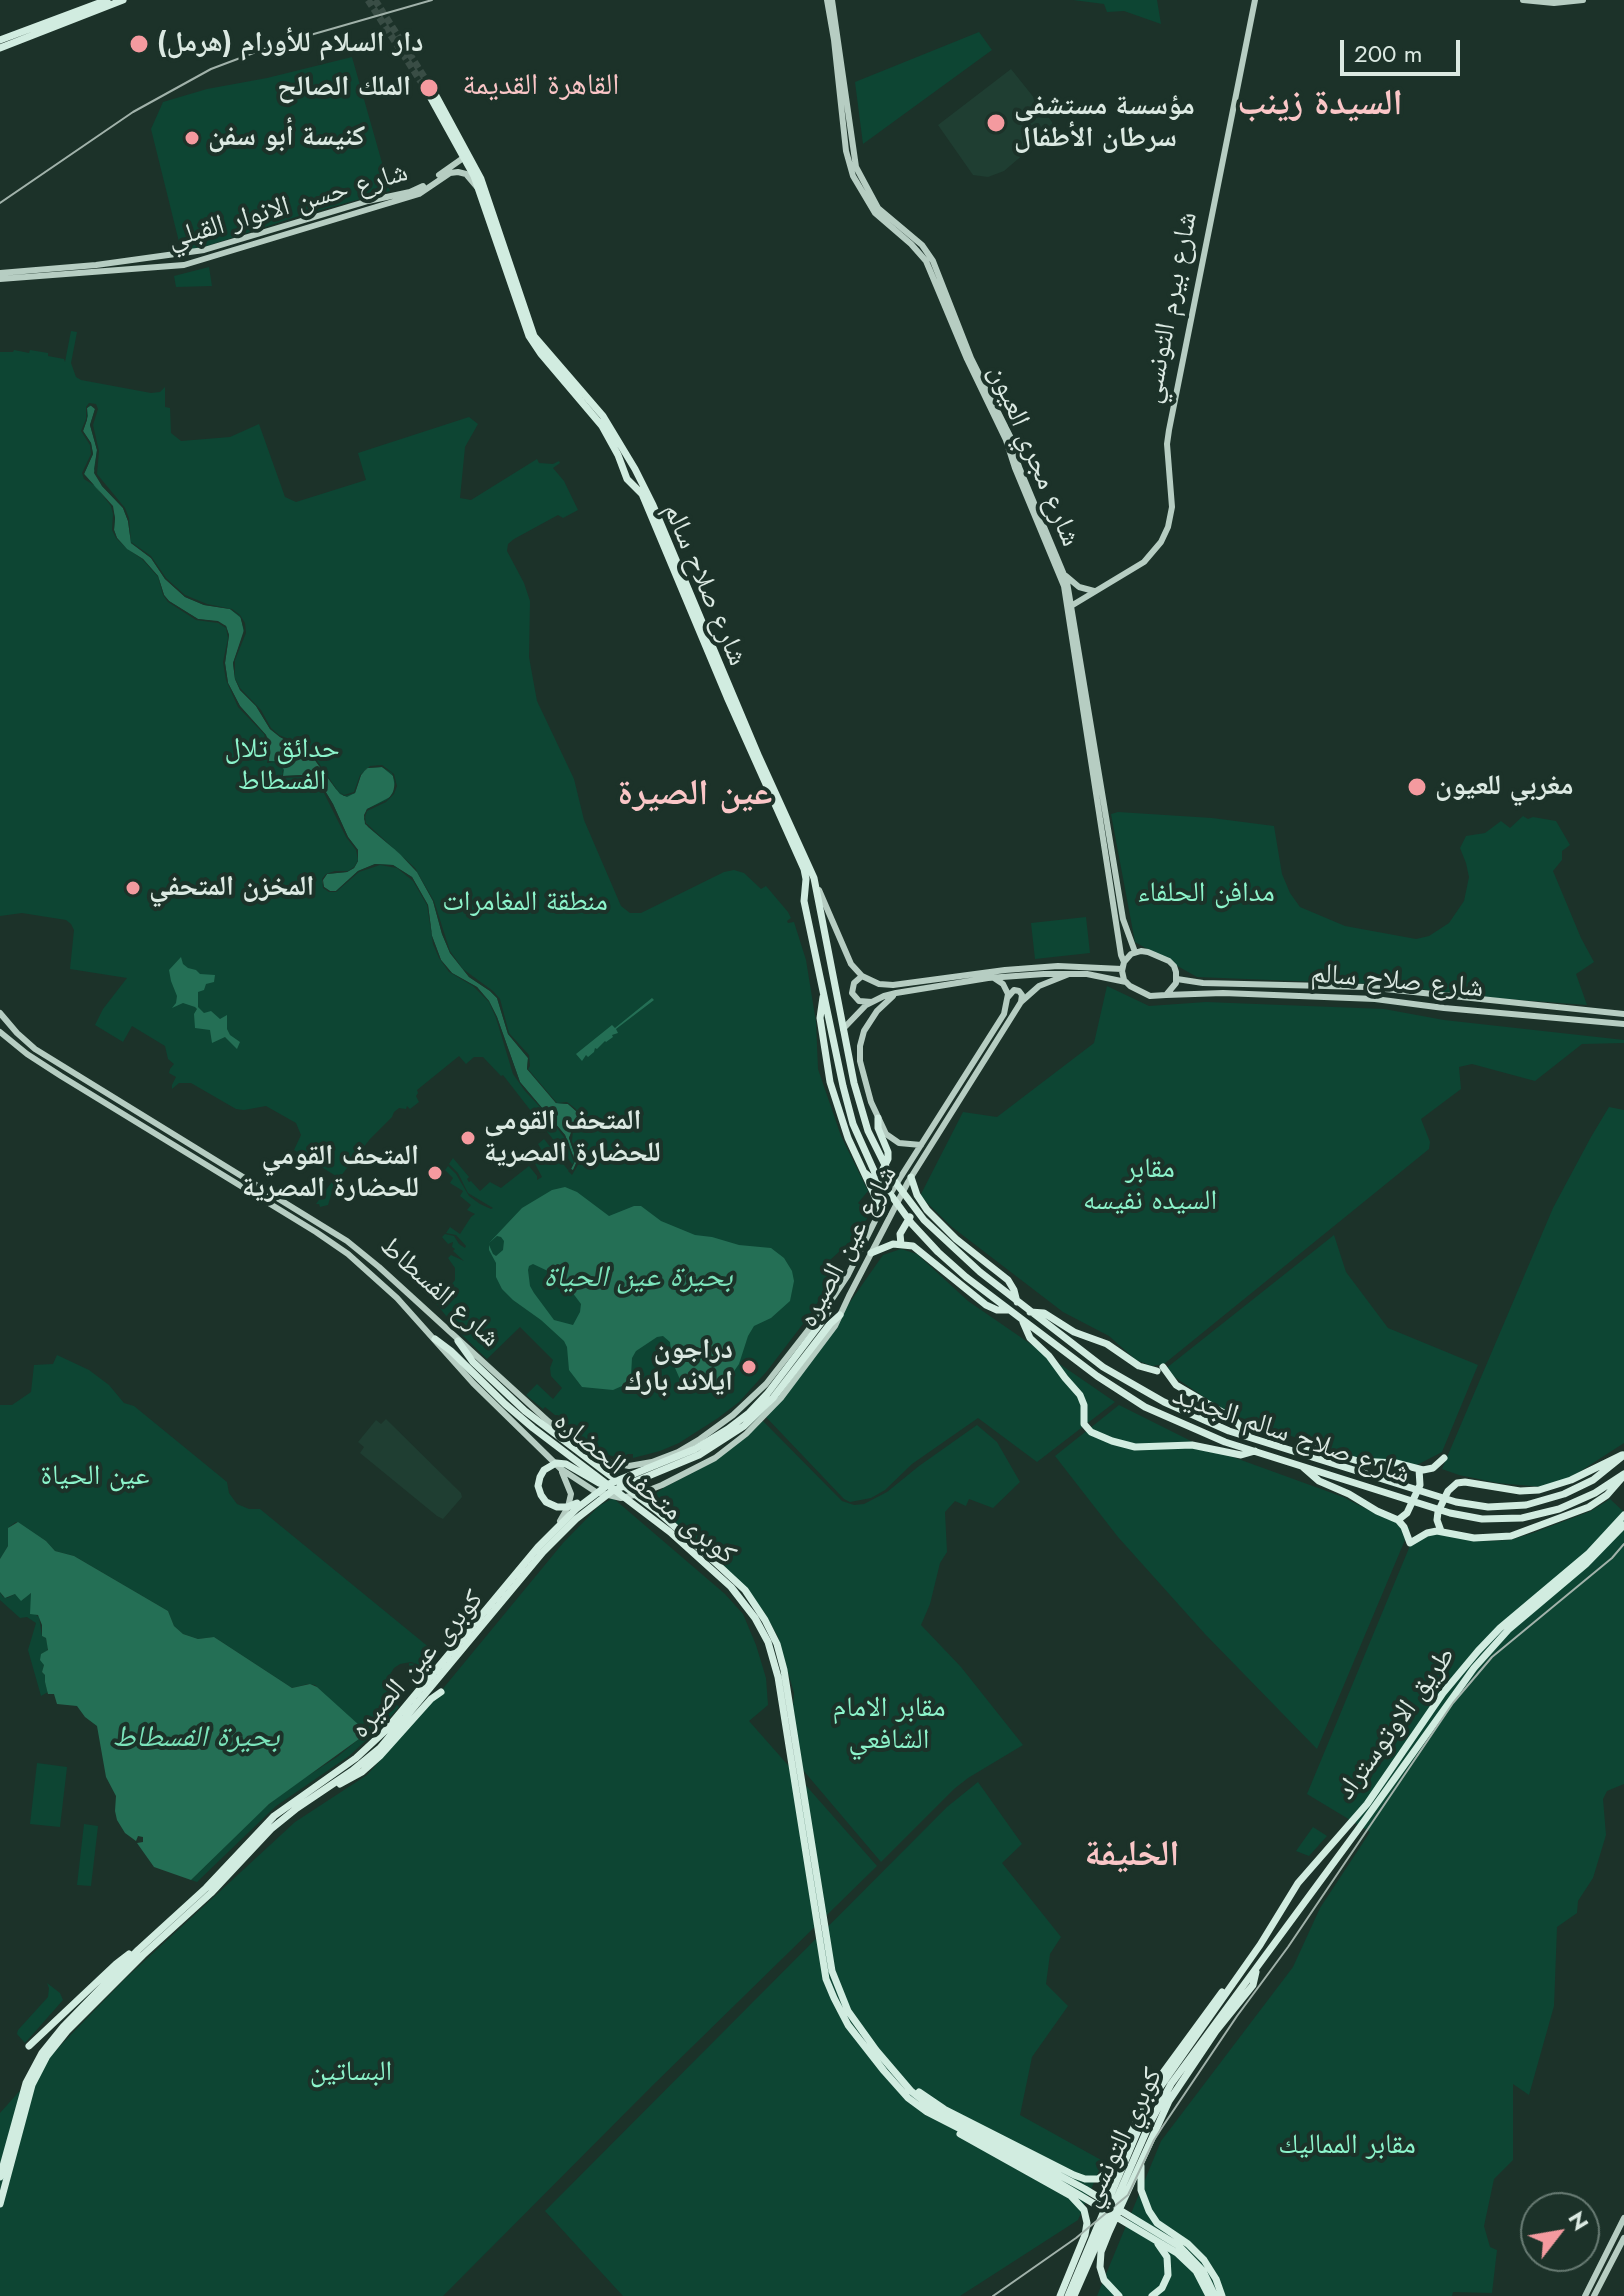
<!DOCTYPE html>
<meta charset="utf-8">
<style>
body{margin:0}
#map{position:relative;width:1624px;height:2296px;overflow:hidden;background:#1c3229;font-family:Jost,sans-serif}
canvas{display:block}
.north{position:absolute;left:1520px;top:2192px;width:80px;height:80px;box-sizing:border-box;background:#1c3229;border:2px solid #687b73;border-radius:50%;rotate:59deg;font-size:22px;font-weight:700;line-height:32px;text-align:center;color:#dbe9e2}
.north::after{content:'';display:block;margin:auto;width:28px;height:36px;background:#f49a9f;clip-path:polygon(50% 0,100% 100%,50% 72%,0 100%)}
.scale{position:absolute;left:1340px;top:40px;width:120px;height:36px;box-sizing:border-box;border:4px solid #dbe9e2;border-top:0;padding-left:10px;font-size:24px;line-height:28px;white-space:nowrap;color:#dbe9e2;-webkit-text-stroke:6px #1c3229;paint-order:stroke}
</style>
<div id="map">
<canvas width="1624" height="2296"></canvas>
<div class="north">N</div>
<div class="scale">200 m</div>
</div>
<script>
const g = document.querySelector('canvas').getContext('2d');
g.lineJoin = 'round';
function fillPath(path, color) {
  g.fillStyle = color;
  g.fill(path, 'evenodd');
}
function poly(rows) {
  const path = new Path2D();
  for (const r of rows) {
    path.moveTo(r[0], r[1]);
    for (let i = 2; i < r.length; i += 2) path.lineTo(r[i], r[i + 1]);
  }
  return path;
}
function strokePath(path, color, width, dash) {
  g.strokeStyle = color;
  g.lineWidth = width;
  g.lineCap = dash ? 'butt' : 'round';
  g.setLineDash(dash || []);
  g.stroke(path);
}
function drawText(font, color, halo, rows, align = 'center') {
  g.font = font + ' Jost,"Noto Naskh Arabic",sans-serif';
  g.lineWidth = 8;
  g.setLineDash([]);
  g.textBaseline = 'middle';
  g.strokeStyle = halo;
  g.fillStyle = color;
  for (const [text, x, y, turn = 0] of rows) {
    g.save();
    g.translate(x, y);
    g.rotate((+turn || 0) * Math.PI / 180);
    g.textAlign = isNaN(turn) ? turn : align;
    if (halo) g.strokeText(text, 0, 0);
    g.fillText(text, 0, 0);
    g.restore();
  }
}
fillPath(poly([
 [1011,69,1035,99,1034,102,1039,109,1043,110,1052,122,1053,129,1004,171,988,177,973,175,938,125],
 [386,1419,461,1493,462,1497,443,1519,437,1516,360,1453,364,1447,358,1442,376,1420,381,1424]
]), '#1f3e32');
fillPath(poly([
 [1073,0,1157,0,1161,24,1124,11,1107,12,1104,4],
 [979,32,992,50,863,144,855,82],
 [352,57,390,191,302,215,182,254,151,129,163,102,207,89,267,78],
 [209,267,212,286,176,287,174,276],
 [71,331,77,332,71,363,76,377,81,380,151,393,160,392,165,387,165,407,170,408,171,433,181,441,230,437,259,424,285,497,296,502,366,480,358,453,469,417,478,424,465,447,460,498,471,500,537,459,539,463,553,464,559,461,560,463,553,468,564,481,578,510,563,518,558,515,514,539,508,544,507,551,524,583,530,601,529,657,537,701,574,779,584,820,621,906,630,913,641,913,724,872,734,870,744,873,761,889,766,886,788,912,791,918,787,921,788,923,794,922,806,960,816,1022,818,1069,841,1136,868,1191,858,1203,870,1213,854,1242,851,1241,830,1260,833,1261,830,1279,827,1279,830,1282,809,1316,767,1371,739,1402,718,1418,679,1443,660,1451,633,1458,633,1454,627,1454,626,1458,615,1457,592,1449,573,1434,573,1429,558,1415,555,1415,545,1407,543,1409,526,1395,537,1384,553,1399,562,1388,551,1376,550,1368,553,1360,520,1327,487,1359,458,1331,435,1302,429,1292,431,1289,406,1264,434,1284,432,1290,438,1294,448,1289,455,1280,455,1268,448,1258,451,1255,464,1261,453,1251,455,1249,452,1247,453,1242,448,1244,442,1237,445,1234,454,1236,459,1244,465,1248,466,1246,456,1235,446,1233,450,1227,460,1234,471,1217,475,1214,467,1210,471,1205,460,1196,463,1191,450,1183,453,1178,445,1170,448,1166,456,1174,469,1196,480,1204,491,1209,493,1208,468,1193,458,1173,449,1164,453,1158,469,1177,467,1179,469,1182,471,1181,480,1191,490,1182,501,1188,529,1166,537,1176,537,1180,542,1177,533,1160,544,1154,538,1144,544,1139,568,1170,573,1165,503,1075,501,1076,483,1057,474,1057,466,1064,459,1056,417,1090,418,1093,416,1096,419,1102,410,1109,407,1106,406,1109,399,1108,394,1112,392,1117,370,1139,340,1177,332,1192,328,1205,320,1207,319,1204,316,1204,336,1176,294,1150,301,1135,296,1123,266,1106,244,1110,236,1109,191,1083,179,1083,172,1089,172,1085,176,1077,169,1073,170,1069,174,1064,168,1059,165,1046,132,1026,123,1042,95,1025,103,1009,127,978,70,969,74,930,71,924,66,920,22,913,0,916,0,352,13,352,14,350,29,353,30,350,48,353,48,356,64,359,65,362],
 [1118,812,1212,818,1274,826,1282,874,1290,893,1300,907,1345,926,1416,939,1429,936,1449,923,1464,901,1469,877,1466,863,1460,848,1466,836,1485,833,1501,821,1510,828,1523,816,1528,819,1533,817,1556,821,1570,845,1562,851,1562,860,1553,871,1581,938,1594,962,1576,974,1587,1005,1468,996,1395,985,1197,977,1135,942,1111,814],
 [1086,917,1090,953,1035,959,1031,923],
 [1107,986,1149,1006,1206,1002,1384,1009,1444,1020,1624,1040,1624,1043,1582,1044,1535,1081,1472,1064,1459,1067,1461,1089,1421,1119,1430,1142,1429,1149,1164,1364,1152,1366,1136,1360,1109,1336,1063,1312,952,1227,920,1196,963,1112,997,1117,1094,1043],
 [1609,1107,1624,1110,1624,1443,1576,1474,1557,1483,1542,1487,1498,1483,1459,1475,1442,1469,1553,1208,1591,1137],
 [1334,1235,1346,1272,1388,1328,1478,1365,1442,1452,1417,1465,1394,1460,1349,1457,1239,1417,1219,1407,1164,1370],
 [901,1249,917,1254,968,1301,1115,1402,1037,1462,978,1418,912,1464,885,1490,871,1498,850,1502,844,1499,766,1417,782,1399,883,1255],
 [57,1355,89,1370,109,1385,124,1403,134,1406,227,1482,229,1493,237,1504,249,1509,260,1509,436,1653,422,1670,409,1666,409,1663,417,1664,411,1662,400,1664,394,1668,387,1679,391,1681,392,1691,389,1692,387,1689,391,1699,399,1707,386,1722,349,1756,276,1806,197,1882,191,1880,261,1811,286,1790,337,1757,359,1739,361,1730,315,1685,308,1684,292,1688,214,1637,198,1639,183,1634,174,1626,168,1611,74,1556,55,1551,46,1541,19,1523,16,1522,9,1527,8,1546,0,1559,0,1405,12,1405,31,1392,34,1365,53,1364],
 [1119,1405,1197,1444,1343,1497,1380,1516,1410,1528,1317,1749,1205,1634,1118,1537,1055,1456],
 [763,1421,842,1501,854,1505,864,1504,887,1492,919,1466,977,1425,997,1442,1020,1482,993,1508,969,1499,966,1506,955,1501,945,1512,947,1552,940,1563,930,1604,921,1625,961,1667,1023,1745,968,1778,954,1789,881,1862,803,1770,793,1707,794,1693,778,1637,764,1612,675,1522,650,1501,656,1493,665,1487,715,1461],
 [613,1498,725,1594,743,1614,756,1645,766,1678,768,1705,749,1721,877,1866,651,2087,443,2296,0,2296,0,2113,59,2047,125,1979,295,1822,367,1775,422,1714,563,1543,599,1506],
 [1610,1499,1624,1512,1624,1784,1607,1791,1603,1799,1606,1835,1593,1878,1578,1901,1577,1913,1557,1927,1554,2006,1529,2095,1513,2084,1513,2160,1494,2179,1484,2226,1490,2247,1497,2250,1492,2293,1453,2292,1452,2296,1097,2296,1161,2141,1293,1967,1320,1908,1370,1832,1307,1794,1414,1536,1436,1534,1487,1541,1510,1540,1533,1533,1591,1511],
 [0,1592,3,1597,7,1598,15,1594,23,1600,26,1595,31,1593,35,1614,39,1617,42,1636,46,1638,48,1648,47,1651,41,1654,44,1665,42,1672,45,1675,45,1682,48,1692,41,1696,28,1650,36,1623,27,1617,20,1618,0,1600],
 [37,1763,67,1767,60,1827,30,1824],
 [978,1782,1022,1844,1002,1863,1061,1937,1050,1954,1046,1984,1068,2006,1032,2057,1020,2115,1103,2161,1078,2220,960,2296,623,2296,545,2211,947,1807],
 [84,1824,98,1826,91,1886,77,1885],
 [1313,1827,1327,1836,1309,1856,1296,1851],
 [47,1983,60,1993,63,2000,25,2043,17,2034,18,2030,48,1997,49,1988]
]), '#0d4533');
fillPath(poly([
 [92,405,95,409,90,425,97,450,94,469,102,486,123,508,128,521,131,543,151,558,165,579,185,597,204,605,230,609,241,618,244,633,233,663,235,679,240,690,256,706,270,729,280,737,309,752,336,789,340,794,347,797,355,793,361,775,367,768,382,767,393,776,395,788,390,797,367,809,364,819,368,827,399,853,417,872,433,901,442,934,450,953,469,977,490,991,497,998,508,1034,528,1058,527,1069,556,1103,568,1104,576,1111,577,1117,569,1138,577,1161,573,1171,571,1169,575,1161,565,1135,520,1082,497,1017,489,1001,477,987,452,973,441,960,432,936,428,905,412,877,393,865,375,864,358,871,336,891,330,891,324,887,322,881,327,874,347,872,354,868,358,861,358,850,348,837,333,804,321,784,303,775,283,776,284,770,281,764,275,761,268,761,270,750,266,735,240,706,228,683,225,663,229,635,226,626,213,621,198,619,169,601,164,595,158,576,143,559,127,549,117,538,114,530,115,518,112,506,84,474,93,454,91,443,83,431,88,416,87,408],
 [181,957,183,964,188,968,196,970,200,974,215,975,214,982,206,984,204,990,198,992,198,1007,204,1013,211,1011,220,1019,227,1015,227,1029,230,1035,240,1042,237,1049,225,1037,212,1043,210,1030,195,1028,194,1014,197,1009,195,1007,183,1003,172,1008,176,1003,177,996,171,981,169,970],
 [652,998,654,1000,616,1029,618,1033,612,1035,613,1037,606,1042,605,1041,597,1049,595,1048,594,1052,588,1057,586,1055,582,1061,576,1054,612,1025,615,1028],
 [565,1187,577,1192,609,1216,634,1206,641,1206,661,1221,695,1235,712,1237,739,1245,771,1248,784,1258,792,1271,794,1281,790,1301,771,1318,754,1326,748,1336,739,1364,730,1377,716,1388,693,1392,682,1384,672,1361,670,1342,663,1336,657,1337,636,1351,632,1358,631,1376,622,1386,613,1390,582,1387,569,1370,567,1347,564,1341,541,1320,513,1300,502,1289,496,1277,496,1263,489,1250,489,1245,493,1254,496,1256,503,1250,504,1241,501,1237,497,1236,489,1243,522,1208,552,1190],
 [533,1264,550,1272,566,1284,581,1304,580,1312,573,1325,554,1320,534,1293,530,1286,528,1270,529,1266],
 [18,1522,46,1541,55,1551,74,1556,168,1611,174,1626,183,1634,198,1639,214,1637,292,1688,310,1684,317,1687,359,1725,362,1732,359,1739,269,1804,191,1880,154,1867,137,1843,143,1842,143,1837,138,1836,136,1841,125,1833,117,1820,115,1811,116,1796,106,1777,97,1726,85,1717,77,1706,57,1704,54,1694,48,1694,45,1682,45,1675,42,1672,44,1665,40,1660,41,1654,48,1650,46,1638,42,1636,42,1625,38,1615,30,1614,31,1593,21,1601,15,1594,5,1598,0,1592,0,1559,8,1546,8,1528]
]), '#246f55');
fillPath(poly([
 [89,403,96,404,98,409,93,425,99,451,97,474,125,508,129,518,131,542,151,556,166,578,185,595,207,604,232,609,240,615,245,623,246,633,235,660,235,678,240,688,261,710,271,728,279,735,299,743,311,752,338,791,344,795,354,792,360,775,370,766,382,765,394,774,397,786,394,794,386,802,367,811,365,817,366,823,415,868,434,901,450,951,463,969,493,991,500,999,509,1033,529,1055,530,1066,528,1069,557,1103,567,1102,576,1109,578,1116,573,1130,572,1141,579,1163,572,1175,568,1171,574,1162,564,1137,541,1108,525,1091,513,1074,496,1018,489,1002,473,986,449,972,439,958,433,944,427,905,413,881,397,868,380,865,359,872,336,892,329,892,323,888,322,879,326,874,335,871,348,871,354,867,358,860,356,850,346,837,321,787,303,777,281,778,283,772,280,765,275,762,267,763,269,749,264,734,238,707,226,680,223,662,228,638,226,628,218,623,196,620,168,602,163,595,158,577,142,559,127,549,116,538,112,530,113,514,111,506,95,486,84,479,82,473,91,454,90,445,81,431,86,419,86,407],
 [90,405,95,409,90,425,97,450,94,473,102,486,123,508,128,521,131,543,151,558,165,579,185,597,204,605,230,609,240,616,244,630,233,663,235,679,240,690,256,706,270,729,280,737,309,752,336,789,344,796,355,793,361,775,367,768,382,767,392,773,395,782,393,793,387,800,367,809,364,815,365,824,399,853,417,872,433,901,442,934,450,953,469,977,490,991,497,998,508,1034,528,1058,527,1069,556,1103,568,1104,576,1111,577,1117,569,1138,577,1161,573,1170,571,1169,575,1161,565,1135,520,1082,497,1017,489,1001,477,987,452,973,441,960,432,936,428,905,412,877,393,865,375,864,358,871,336,891,330,891,324,887,323,880,327,874,347,872,354,868,358,861,358,850,348,837,333,804,321,784,303,775,283,776,281,764,269,761,270,746,266,735,240,706,228,683,225,663,229,635,226,626,218,621,198,619,169,601,164,595,158,576,143,559,127,549,117,538,114,530,115,518,113,506,84,474,93,454,91,443,83,431,87,420,87,408]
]), '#1c3229');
strokePath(poly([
 [368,0,427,91],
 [375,0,435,94]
]), '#394d45', 7, [7, 3.5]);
strokePath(poly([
 [827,0,834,40,846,151,853,176,875,213,911,244,926,261,967,359,1006,440,1015,468,1064,586,1121,955,1124,962],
 [832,0,856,167,878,208,922,245,933,261,971,358,1011,438,1019,467,1067,582,1123,919,1135,952],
 [1523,0,1554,3,1583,0],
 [439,175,466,156],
 [0,273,96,265,204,250,368,201,410,192,423,186],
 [0,279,184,265,419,194,450,173,458,172,466,174,477,187],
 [1066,576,1079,587,1094,591],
 [1071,606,1144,562,1161,542,1168,527,1172,507,1167,444,1169,430,1255,0],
 [819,890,851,964,862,976,879,984,893,985,1005,970,1058,966,1122,969],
 [1141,951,1148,952,1169,961,1174,966,1176,972,1176,983,1166,995,1150,996,1130,986,1124,980,1122,971,1124,962,1131,954,1141,951],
 [862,976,854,983,852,993,859,1001,872,1002],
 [1177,979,1203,983,1366,987,1624,1014],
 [1166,995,1223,993,1375,999,1444,1008,1624,1024],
 [893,996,877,1011,864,1031,860,1046,860,1061,871,1102,886,1134,899,1143,921,1145],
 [1008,997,1014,990,1019,991,1022,995,1021,1002],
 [0,1013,17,1033,35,1049,347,1241,379,1267,549,1422,601,1460,629,1466,652,1462,678,1452,700,1439,733,1415,766,1384,830,1302,848,1275,881,1209,900,1178,1004,1014,1008,994,1003,984,994,978],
 [843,1029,866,1005,884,996,896,993,988,978,1044,974,1087,974,1126,982],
 [0,1032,27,1054,61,1076,316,1232,348,1254,397,1298,473,1383,561,1469,596,1492,621,1498,639,1494,662,1485,715,1458,746,1434,781,1398,835,1326,849,1296,908,1182,1021,1002,1039,986,1069,974],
 [560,1521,568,1507,571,1494,562,1472],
 [1585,2296,1624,2218],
 [1594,2296,1624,2238]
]), '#b6cdc2', 6);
strokePath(poly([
 [0,40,107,0],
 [0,48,123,0],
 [427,91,474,176,529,336,541,354,602,426,618,455,627,479,642,494,727,697,804,869,806,879,804,901,843,1086,853,1124,875,1173,912,1224,938,1252,966,1277,1097,1376,1145,1407,1225,1442,1450,1513,1482,1519,1522,1518,1559,1509,1595,1493,1624,1474],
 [435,94,481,179,534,336,603,416,635,469,653,505,759,757,814,878,854,1083,868,1131,890,1175,924,1220,980,1272,1103,1367,1164,1402,1229,1431,1456,1502,1488,1507,1526,1505,1564,1494,1593,1480,1624,1455],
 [823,997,820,1018,830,1082,848,1138,881,1209],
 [865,1173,871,1178,879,1177,888,1159,888,1152,878,1128,878,1118],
 [911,1177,917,1195,927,1210,956,1239,1008,1280,1014,1290,1017,1302],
 [901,1244,900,1234,910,1217],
 [871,1253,893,1244,913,1246,986,1305,997,1310,1009,1310],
 [1030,1312,1044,1313,1074,1332,1107,1344,1139,1366,1157,1371],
 [1023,1322,1030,1338,1049,1356,1065,1378,1080,1395,1084,1405,1084,1424,1091,1432,1112,1441,1135,1447,1192,1445,1241,1455,1255,1451],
 [435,1339,451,1351,505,1404,533,1428,670,1532,731,1587,755,1618,768,1642,778,1677,826,1979,834,1998,848,2025,884,2071,908,2098,927,2112,1017,2158,1177,2253,1196,2271,1209,2296],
 [458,1341,473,1362,525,1411,657,1511,717,1564,745,1590,765,1620,777,1644,784,1670,832,1971,848,2011,876,2050,911,2091,930,2106,1085,2189,1179,2246,1203,2271,1215,2296],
 [1163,1367,1176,1385,1234,1419,1249,1437],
 [1302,1454,1308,1450,1316,1449,1358,1461,1396,1463,1423,1470,1433,1468,1444,1458],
 [1303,1467,1319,1481,1349,1494,1377,1511,1398,1520,1404,1527,1410,1543,1427,1533,1437,1531,1474,1538,1511,1536,1589,1507,1607,1495,1621,1479],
 [577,1503,567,1507,557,1507,546,1502,541,1495,538,1486,540,1477,544,1470,556,1463,566,1464,599,1483],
 [1398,1520,1407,1513,1420,1485,1419,1469],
 [1441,1531,1437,1520,1438,1512,1448,1491,1457,1483,1465,1482,1520,1491,1539,1490,1571,1480,1622,1455],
 [340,1784,362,1772,380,1756,431,1699,441,1692],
 [29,2046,116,1964,129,1954],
 [919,2092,944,2109,1074,2175,1085,2179,1098,2179,1113,2168,1159,2078,1222,1992],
 [960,2134,1071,2196,1084,2210,1087,2223,1085,2235,1060,2296],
 [1141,2166,1141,2190,1149,2211,1157,2223,1188,2244,1204,2260,1216,2279,1222,2296],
 [0,2177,26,2083,42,2053,63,2027,138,1950,206,1888,274,1816,356,1758,385,1731,538,1547,576,1509,609,1484,695,1449,728,1429,749,1413,767,1394,824,1319,828,1312,830,1302],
 [0,2204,32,2085,47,2056,67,2031,143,1955,211,1893,271,1829,297,1808,352,1771,380,1748,543,1552,576,1519,612,1491,699,1455,744,1426,773,1398,830,1324,840,1315],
 [1068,2296,1142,2121,1156,2093,1260,1945,1298,1883,1367,1804,1443,1693,1478,1651,1500,1628,1588,1554,1624,1515],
 [1074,2296,1150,2123,1171,2084,1357,1831,1474,1668,1509,1629,1586,1564,1624,1525],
 [1119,2296,1104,2280,1100,2267,1101,2252,1109,2232,1169,2101,1216,2031,1253,1985,1256,1972],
 [1152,2296,1162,2288,1168,2275,1167,2257,1158,2244]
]), '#d1ece0', 7);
strokePath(poly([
 [0,203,133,112,211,69,272,46,432,0],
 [993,2296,1076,2238,1128,2195,1154,2140,1163,2126,1237,2016,1288,1947,1453,1703,1492,1657,1612,1558,1624,1544]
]), '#a1b2aa', 2);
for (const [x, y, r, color] of [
 [139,44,10,"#f49a9f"],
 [429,88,10,"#f49a9f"],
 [996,123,10,"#f49a9f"],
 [192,138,8,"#f49a9f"],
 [1417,787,10,"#f49a9f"],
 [133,888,8,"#f49a9f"],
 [468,1138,8,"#f49a9f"],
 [435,1173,8,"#f49a9f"],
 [749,1367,8,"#f49a9f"]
]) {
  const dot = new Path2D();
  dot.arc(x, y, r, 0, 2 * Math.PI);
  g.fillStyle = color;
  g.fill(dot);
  strokePath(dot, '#1c3229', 3);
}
drawText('bold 28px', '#dbe9e2', '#1c3229', [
 ["دار السلام للأورام (هرمل)",157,44],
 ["الملك الصالح",411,88,"right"],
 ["مؤسسة مستشفى",1014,107],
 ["سرطان الأطفال",1014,139],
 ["كنيسة أبو سفن",208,138],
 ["مغربي للعيون",1435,787],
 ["المخزن المتحفي",149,888],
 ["المتحف القومى",484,1122],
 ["للحضارة المصرية",484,1154],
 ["المتحف القومي",419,1157,"right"],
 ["للحضارة المصرية",419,1189,"right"],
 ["دراجون",733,1351,"right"],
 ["ايلاند بارك",733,1383,"right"]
], 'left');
drawText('28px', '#dbe9e2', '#1c3229', [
 ["شارع حسن الانوار القبلي",288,207,-16],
 ["شارع بيرم التونسي",1171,308,-79],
 ["شارع مجري العيون",1033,456,67],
 ["شارع صلاح سالم",704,585,67],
 ["شارع صلاح سالم",1397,982,5],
 ["شارع عين الصيره",849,1247,-62],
 ["شارع الفسطاط",439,1293,42],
 ["شارع صلاح سالم الجديد",1291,1436,19],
 ["كوبرى متحف الحضاره",644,1489,39],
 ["كوبرى عين الصيره",418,1665,-49],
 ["طريق الاوتوستراد",1397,1724,-54],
 ["كوبري التونسي",1123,2138,-64]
]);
drawText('28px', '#8cf4cb', '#1c3229', [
 ["حدائق تلال",282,750],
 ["الفسطاط",282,782],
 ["مدافن الحلفاء",1206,894],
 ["منطقة المغامرات",525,903],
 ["مقابر",1150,1170],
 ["السيده نفيسه",1150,1202],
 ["عين الحياة",95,1477],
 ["مقابر الامام",889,1709],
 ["الشافعي",889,1741],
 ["البساتين",351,2073],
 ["مقابر المماليك",1347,2146]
]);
drawText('30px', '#fac6c7', '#1c3229', [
 ["القاهرة القديمة",541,87]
]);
drawText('italic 30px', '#7ae3ba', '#1c3229', [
 ["بحيرة عين الحياة",638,1279],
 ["بحيرة الفسطاط",196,1739]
]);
drawText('bold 36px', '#fac6c7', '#1c3229', [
 ["السيدة زينب",1320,105],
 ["عين الصيرة",695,795],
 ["الخليفة",1132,1856]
]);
</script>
